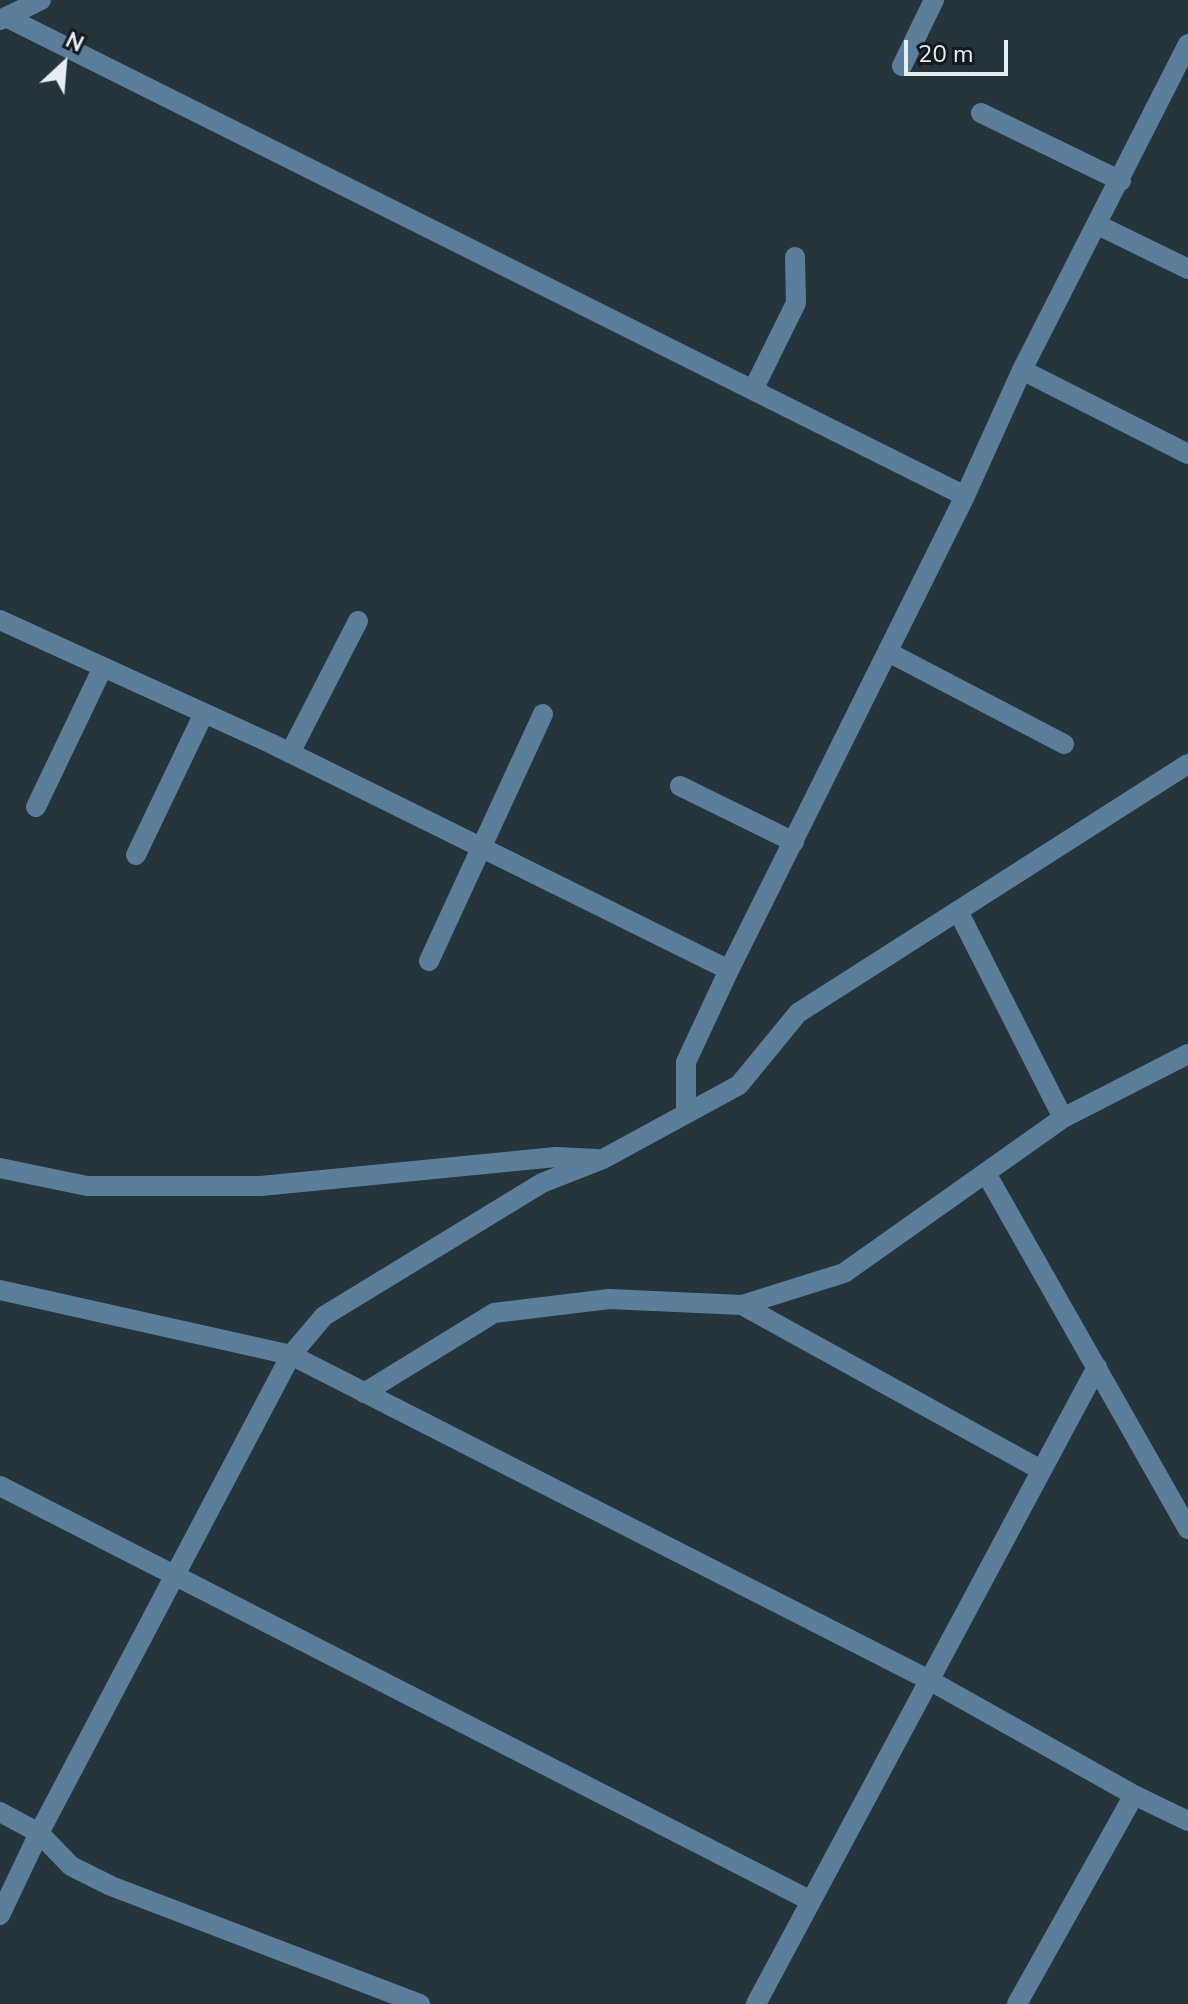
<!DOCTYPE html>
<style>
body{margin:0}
#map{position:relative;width:1188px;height:2004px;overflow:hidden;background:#26343b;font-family:"Nunito Sans",sans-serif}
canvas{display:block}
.north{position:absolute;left:24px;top:24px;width:80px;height:80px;-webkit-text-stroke:6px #141b1e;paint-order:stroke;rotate:26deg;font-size:22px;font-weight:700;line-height:32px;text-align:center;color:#e5eef3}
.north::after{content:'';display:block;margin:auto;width:28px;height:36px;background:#e5eef3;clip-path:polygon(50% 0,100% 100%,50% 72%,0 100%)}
.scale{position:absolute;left:904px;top:40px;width:104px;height:36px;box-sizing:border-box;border:4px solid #e5eef3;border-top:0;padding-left:10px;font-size:24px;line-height:28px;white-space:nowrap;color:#e5eef3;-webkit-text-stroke:6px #141b1e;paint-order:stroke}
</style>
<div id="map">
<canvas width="1188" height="2004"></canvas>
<div class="north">N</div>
<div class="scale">20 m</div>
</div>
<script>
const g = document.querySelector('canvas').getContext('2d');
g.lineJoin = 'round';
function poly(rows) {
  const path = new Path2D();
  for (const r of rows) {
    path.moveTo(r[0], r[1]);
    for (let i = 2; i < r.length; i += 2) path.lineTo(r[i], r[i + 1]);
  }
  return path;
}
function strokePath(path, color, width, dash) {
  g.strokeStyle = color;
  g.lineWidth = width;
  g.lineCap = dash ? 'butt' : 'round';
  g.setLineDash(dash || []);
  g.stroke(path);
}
strokePath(poly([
 [6,17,965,496],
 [0,20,41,0],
 [902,66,934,0],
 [981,113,1121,181],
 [1098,225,1188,269],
 [1022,370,1188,454],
 [753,390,796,303,795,257],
 [0,620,270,743,729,970],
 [888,652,1064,744],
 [290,753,358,621],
 [680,786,794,842],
 [36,807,103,667],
 [136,855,204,713],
 [959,913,1063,1118],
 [429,961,543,714],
 [686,1113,686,1062,729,970,965,496,1022,370,1188,44],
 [0,1168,87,1186,261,1186,556,1157,597,1159],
 [987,1175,1188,1529],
 [0,1290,291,1355,929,1680,1134,1795,1188,1821],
 [742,1305,1041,1470],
 [364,1393,494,1313,609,1299,742,1305,844,1273,1063,1118,1188,1054],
 [0,1486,811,1901],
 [0,1812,39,1833,71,1866,111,1886,420,2004],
 [0,1915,39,1833,291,1355,324,1316,542,1183,603,1159,739,1085,798,1013,1188,764],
 [756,2004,1097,1367],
 [1017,2004,1134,1795]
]), '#5b7e9b', 20);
</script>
